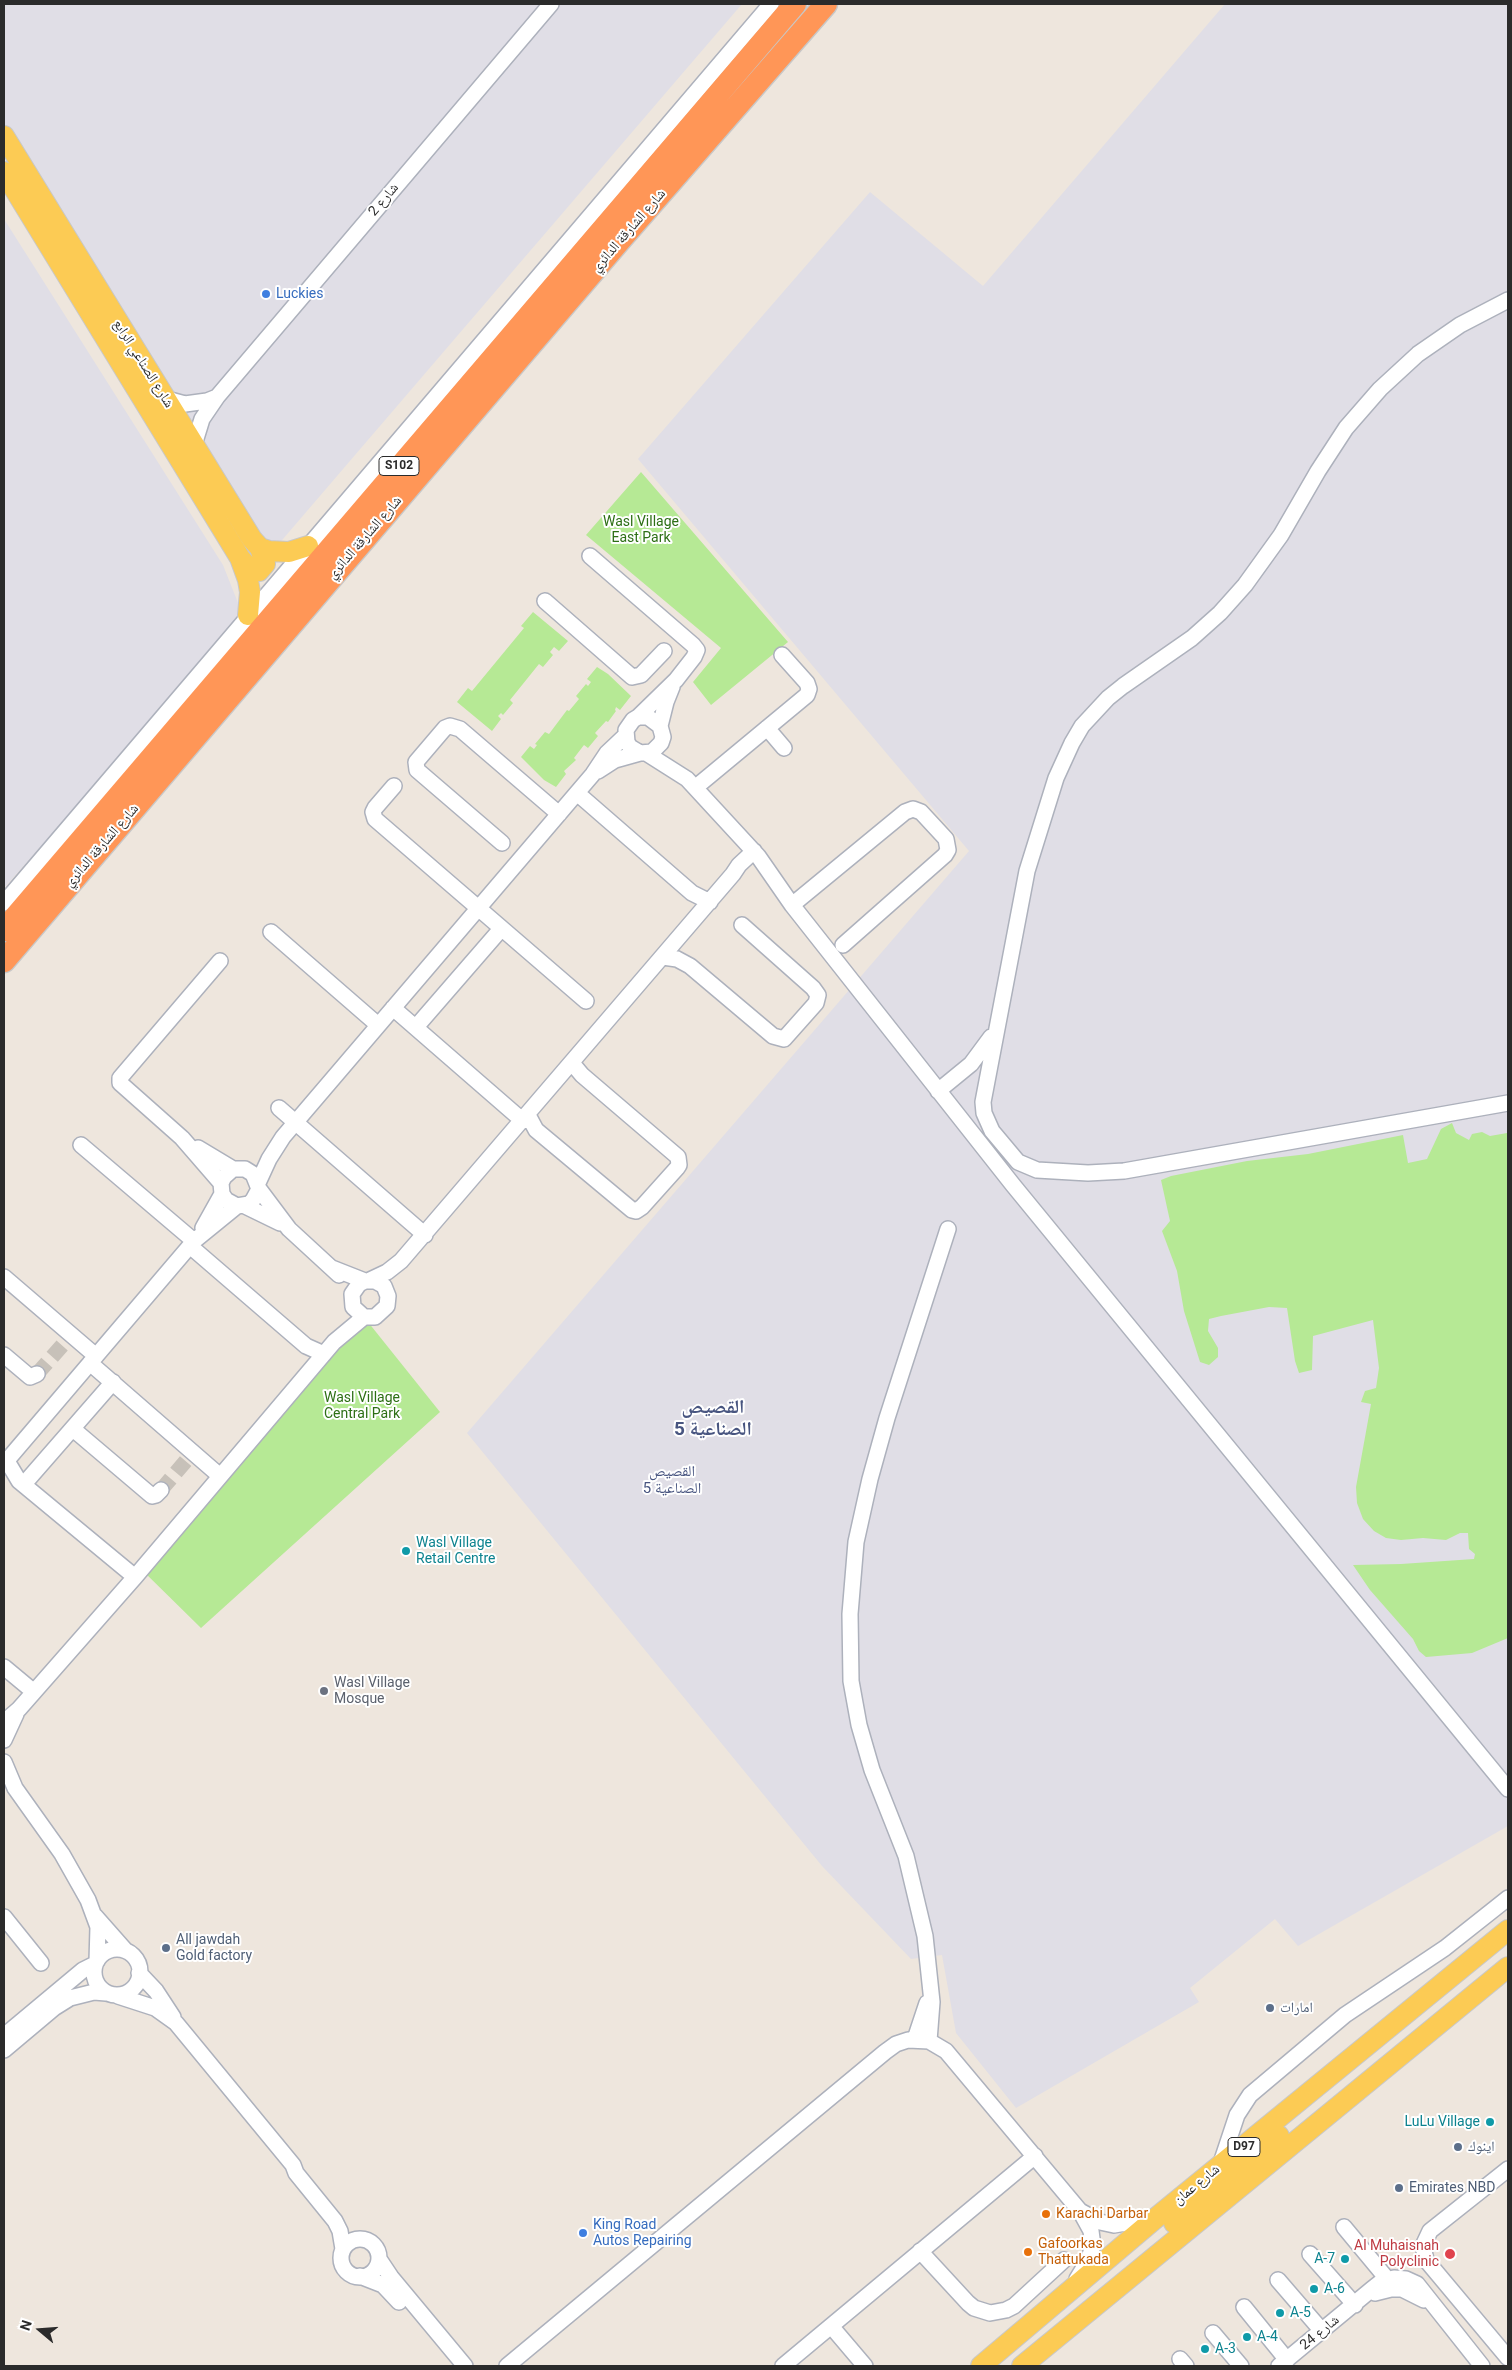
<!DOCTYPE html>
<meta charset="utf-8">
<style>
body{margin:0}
#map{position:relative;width:1512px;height:2370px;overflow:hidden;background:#eee6dd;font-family:Roboto,sans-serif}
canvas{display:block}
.frame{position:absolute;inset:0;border:5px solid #2b2b2b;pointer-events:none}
.north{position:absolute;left:15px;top:2305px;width:50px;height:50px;-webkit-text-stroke:4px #fff;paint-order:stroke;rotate:288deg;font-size:14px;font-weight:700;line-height:20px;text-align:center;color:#2b2b2b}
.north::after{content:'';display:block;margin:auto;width:18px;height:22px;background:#2b2b2b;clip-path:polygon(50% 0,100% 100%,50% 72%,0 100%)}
</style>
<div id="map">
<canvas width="1512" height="2370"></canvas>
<div class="frame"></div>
<div class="north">N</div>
</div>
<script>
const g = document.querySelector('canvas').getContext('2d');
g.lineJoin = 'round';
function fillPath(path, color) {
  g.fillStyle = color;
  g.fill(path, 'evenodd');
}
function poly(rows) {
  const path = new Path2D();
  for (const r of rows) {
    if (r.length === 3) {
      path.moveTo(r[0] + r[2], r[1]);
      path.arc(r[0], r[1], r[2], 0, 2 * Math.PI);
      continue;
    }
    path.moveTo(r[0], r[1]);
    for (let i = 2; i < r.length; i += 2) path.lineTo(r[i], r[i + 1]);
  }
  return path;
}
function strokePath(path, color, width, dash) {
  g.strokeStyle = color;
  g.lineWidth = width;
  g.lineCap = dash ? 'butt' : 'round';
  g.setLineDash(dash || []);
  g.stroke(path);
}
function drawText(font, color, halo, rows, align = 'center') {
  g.font = font + ' Roboto,"Noto Naskh Arabic",sans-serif';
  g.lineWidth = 4;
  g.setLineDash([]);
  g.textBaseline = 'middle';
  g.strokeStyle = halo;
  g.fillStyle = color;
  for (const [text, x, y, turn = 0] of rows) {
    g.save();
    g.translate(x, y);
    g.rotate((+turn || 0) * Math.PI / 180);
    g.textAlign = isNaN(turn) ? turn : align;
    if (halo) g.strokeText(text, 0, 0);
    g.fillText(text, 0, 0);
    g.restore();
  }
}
fillPath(poly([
 [4,4,742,4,271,553,4,124],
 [1225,4,1508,4,1508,1826,1298,1946,1275,1919,1190,1988,1199,2002,1016,2108,956,2033,942,1955,911,1959,822,1866,467,1433,969,851,638,459,870,192,983,286],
 [4,219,223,565,244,618,4,888]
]), '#e0dee6');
fillPath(poly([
 [641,472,788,642,711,705,693,682,721,648,586,535],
 [533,612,568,641,559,651,554,647,550,652,553,655,543,667,539,664,510,700,513,703,503,715,501,713,498,716,501,719,492,731,457,702,468,688,472,691,524,628,521,626],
 [597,667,608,674,631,696,620,710,616,707,615,710,616,711,608,722,606,721,595,733,598,736,588,748,584,745,574,758,576,760,564,771,566,774,556,787,544,780,521,757,530,746,534,749,537,745,535,744,545,732,549,734,567,710,569,711,579,699,576,696,586,684,588,686,591,682,587,679],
 [1452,1123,1456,1133,1469,1140,1472,1134,1482,1132,1490,1136,1507,1133,1508,1140,1508,1638,1472,1653,1426,1657,1419,1651,1413,1639,1370,1590,1353,1565,1401,1564,1474,1559,1475,1554,1469,1549,1468,1533,1460,1533,1446,1540,1423,1538,1401,1540,1386,1538,1374,1531,1363,1519,1357,1503,1356,1487,1371,1404,1361,1402,1365,1391,1376,1388,1379,1368,1373,1320,1313,1336,1312,1370,1299,1373,1295,1361,1287,1308,1269,1307,1221,1316,1209,1319,1208,1331,1218,1348,1218,1357,1209,1365,1200,1362,1184,1311,1177,1271,1162,1231,1170,1221,1161,1180,1171,1176,1247,1161,1308,1154,1403,1135,1408,1163,1427,1159,1441,1129],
 [364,1317,440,1412,201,1628,141,1569]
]), '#b6e995');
strokePath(poly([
 [37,1374,67,1340],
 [161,1490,190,1456]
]), '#c7c1b9', 15, [15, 8]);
const minor = poly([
 [1508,300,1460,325,1418,354,1380,389,1346,428,1318,471,1281,535,1245,585,1220,613,1192,638,1123,686,1108,698,1082,726,1072,743,1056,778,1027,871,983,1102,984,1113,992,1131,1018,1162,1037,1170,1088,1173,1124,1171,1508,1103],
 [163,398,185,404,207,401,217,397],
 [194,445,202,419,217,397,551,4],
 [590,556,693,645,697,650,694,657,676,680,638,717,633,720,626,730,627,742,630,747,640,753,652,752,661,743,663,737,660,726,648,717,638,717],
 [545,601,632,677,641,675,664,651],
 [660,726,666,702,672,687],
 [767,728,784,748],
 [646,753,687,779,758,856,792,905,1013,1185,1508,1789],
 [598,771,615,760,640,753],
 [394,786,375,808,373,812,375,819,586,1001],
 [696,787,807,695,809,689,807,683,782,655],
 [577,793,692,893,710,902],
 [502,843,417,770,416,762,445,728,450,726,460,729,559,814],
 [4,903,771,4],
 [792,905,905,812,913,809,921,812,946,839,948,850,945,855,843,945],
 [271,932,378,1025],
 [663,957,677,959,690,966,773,1036,784,1039,816,1003,818,995,813,988,742,925],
 [220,961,120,1078,120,1083,182,1138,221,1183],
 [393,1008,523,1121],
 [416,1027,501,929],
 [938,1091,971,1064,991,1037],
 [279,1108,425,1235],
 [528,1115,536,1130,632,1210,636,1211,642,1207,677,1168,679,1165,678,1157,582,1075,572,1063],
 [81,1145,194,1241],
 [198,1148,233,1169,245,1169,253,1174,259,1189,253,1200,249,1204,237,1206,226,1200,222,1194,221,1183,224,1177,233,1169],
 [258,1183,269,1159,283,1137,593,774,607,753,625,736],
 [259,1189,289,1229,339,1275],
 [243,1205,280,1223],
 [203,1228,222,1194],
 [190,1246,306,1346,324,1354],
 [332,1268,365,1281,375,1281,384,1286,388,1296,387,1306,375,1317,364,1317,353,1307,352,1294,359,1284,365,1281],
 [4,1277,96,1356],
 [370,1280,387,1272,401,1261,733,874,739,865,754,851],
 [4,1355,30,1377,37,1374],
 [90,1363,220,1476],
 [73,1429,152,1496,156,1495,161,1490],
 [7,1461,19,1481,135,1577],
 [4,1464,194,1241,237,1206],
 [24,1484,113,1382],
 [4,1667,34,1692],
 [4,1722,19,1709,135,1577,334,1342,364,1317],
 [4,1740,16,1714],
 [4,1762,15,1788,62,1854,88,1900,98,1927,97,1961],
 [95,1916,125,1950],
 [4,1917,41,1963],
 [117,1972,23],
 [139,1973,156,1991,173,2017],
 [118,1996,155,2008,176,2023,293,2165,296,2173,335,2221,340,2231,343,2249],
 [4,2036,83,1970,95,1964],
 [915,2039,927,2003],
 [929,2041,932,2002,925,1936,906,1856,872,1770,859,1725,851,1681,850,1614,856,1542,870,1479,887,1418,948,1229],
 [4,2050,54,2008,70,1998,94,1992,106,1993],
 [1220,2166,1237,2115,1250,2095,1345,2015,1445,1948,1508,1898],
 [1508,2169,1430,2231,1423,2246,1426,2260,1508,2358],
 [1080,2211,1100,2222,1114,2225,1155,2218],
 [1344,2227,1388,2280],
 [360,2258,19],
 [920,2251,968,2303,974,2308,990,2313,1006,2310,1014,2306,1064,2260],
 [1310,2254,1355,2305],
 [379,2259,391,2277,465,2366],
 [360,2276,383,2285,399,2302],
 [1278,2280,1322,2331],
 [1375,2293,1391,2289,1402,2289,1424,2300],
 [1244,2307,1287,2360],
 [831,2326,865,2366],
 [1213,2333,1241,2366],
 [1180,2359,1186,2366],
 [507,2366,885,2052,896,2044,908,2040,929,2041,946,2051,1080,2211,1091,2231,1093,2246,1088,2261,1077,2279],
 [783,2366,1035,2156],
 [1279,2366,1372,2289,1382,2281,1394,2278,1406,2279,1417,2284,1482,2366]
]);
const major = poly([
 [4,136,252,539,260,548,269,551,289,552,308,546],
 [4,172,240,558,248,580,250,592,248,615],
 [240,558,250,570,259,571,265,564,260,548],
 [1174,2223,1279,2136],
 [981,2366,1157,2217,1508,1930],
 [1022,2366,1508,1967]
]);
const highway = poly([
 [4,930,795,4],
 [4,961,621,239,826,4]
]);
strokePath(minor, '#adb1bc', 18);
strokePath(major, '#c8c8c8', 22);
strokePath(highway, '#c8c8c8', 25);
strokePath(minor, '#fff', 15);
strokePath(major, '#fccb54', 20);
strokePath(highway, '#ff9657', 22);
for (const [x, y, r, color] of [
 [266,294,5,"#3f7fe0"],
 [406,1551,5,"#0f9aa8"],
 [324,1691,5,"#6b7280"],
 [166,1948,5,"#5c6f8a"],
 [1270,2008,5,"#5c6f8a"],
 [1490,2122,5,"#0f9aa8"],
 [1458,2147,5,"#5c6f8a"],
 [1399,2188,5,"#5c6f8a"],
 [1046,2214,5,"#e8710a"],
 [583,2233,5,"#3f7fe0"],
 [1028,2252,5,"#e8710a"],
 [1450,2254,6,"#e0444e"],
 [1345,2259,5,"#0f9aa8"],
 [1314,2289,5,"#0f9aa8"],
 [1280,2313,5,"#0f9aa8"],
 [1247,2337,5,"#0f9aa8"],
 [1205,2349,5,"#0f9aa8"]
]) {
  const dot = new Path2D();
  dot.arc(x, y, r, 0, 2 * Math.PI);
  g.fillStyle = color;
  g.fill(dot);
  strokePath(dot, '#fff', 2);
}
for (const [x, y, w] of [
 [399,466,40],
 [1244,2147,32]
]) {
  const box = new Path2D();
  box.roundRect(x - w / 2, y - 9.5, w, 19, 4);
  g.fillStyle = '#fff';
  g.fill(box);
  strokePath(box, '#2b2b2b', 1);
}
drawText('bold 12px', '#2b2b2b', null, [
 ["S102",399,466],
 ["D97",1244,2147]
]);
drawText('14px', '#2b2b2b', '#fff', [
 ["شارع 2",384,200,-50],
 ["شارع الشارقة الدائري",629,231,-49],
 ["شارع الصناعي الرابع",143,364,58],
 ["شارع الشارقة الدائري",365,538,-49],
 ["شارع الشارقة الدائري",102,846,-49],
 ["شارع عمان",1197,2185,-39],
 ["شارع 24",1320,2333,-39]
]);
drawText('14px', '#366cbe', '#fff', [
 ["Luckies",276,294],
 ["King Road",593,2225],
 ["Autos Repairing",593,2241]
], 'left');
drawText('14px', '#2d6f15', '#fff', [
 ["Wasl Village",641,522],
 ["East Park",641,538],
 ["Wasl Village",362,1398],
 ["Central Park",362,1414]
]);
drawText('14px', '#0d838f', '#fff', [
 ["Wasl Village",416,1543],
 ["Retail Centre",416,1559],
 ["LuLu Village",1480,2122,"right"],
 ["A-7",1335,2259,"right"],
 ["A-6",1324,2289],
 ["A-5",1290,2313],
 ["A-4",1257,2337],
 ["A-3",1215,2349]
], 'left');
drawText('14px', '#5b616d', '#fff', [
 ["Wasl Village",334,1683],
 ["Mosque",334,1699]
], 'left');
drawText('14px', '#4e5e75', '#fff', [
 ["All jawdah",176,1940],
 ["Gold factory",176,1956],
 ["امارات",1280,2008],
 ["اينوك",1468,2147],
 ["Emirates NBD",1409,2188]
], 'left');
drawText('14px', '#c56008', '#fff', [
 ["Karachi Darbar",1056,2214],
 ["Gafoorkas",1038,2244],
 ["Thattukada",1038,2260]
], 'left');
drawText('14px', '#be3a42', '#fff', [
 ["Al Muhaisnah",1439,2246],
 ["Polyclinic",1439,2262]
], 'right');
drawText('15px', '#485580', '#fff', [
 ["القصيص",672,1472],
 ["الصناعية 5",672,1489]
]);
drawText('bold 19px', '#485580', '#fff', [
 ["القصيص",713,1408],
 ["الصناعية 5",713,1430]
]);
</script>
